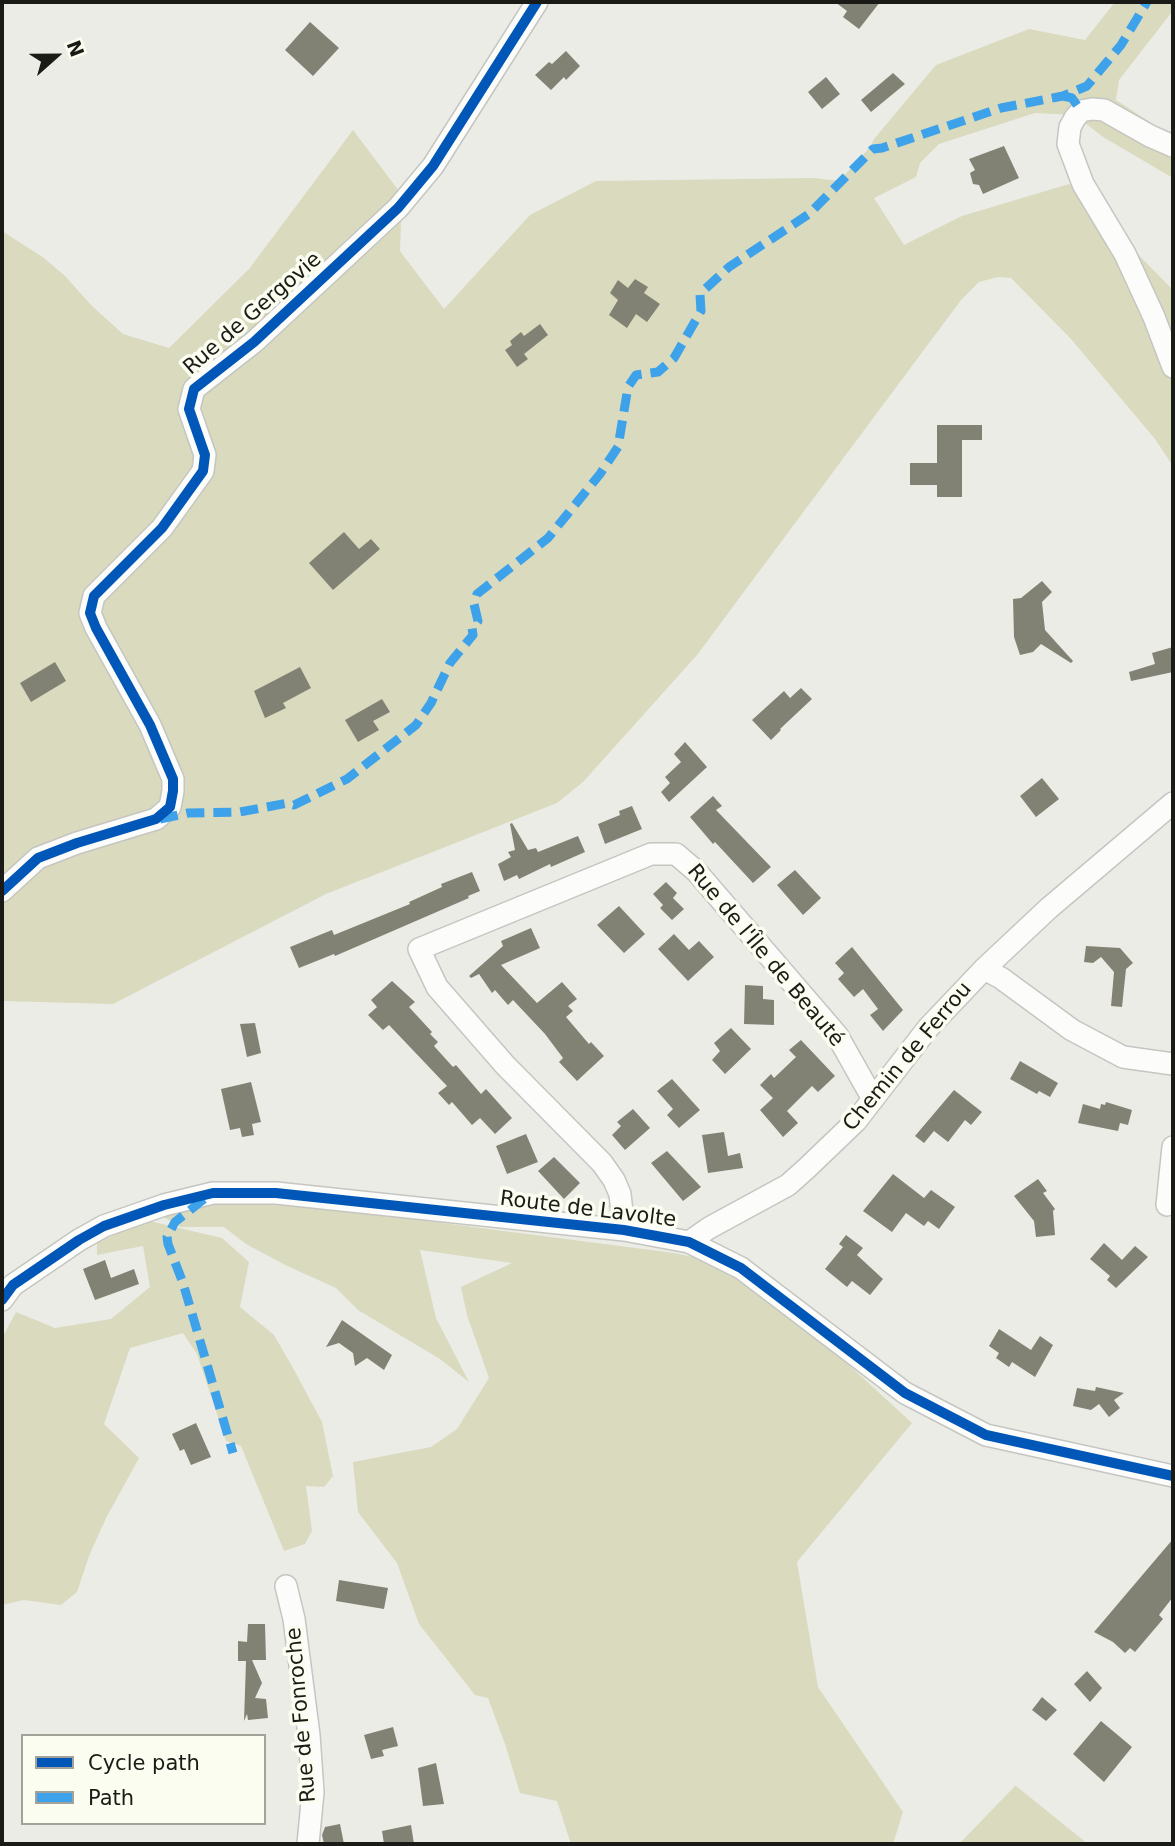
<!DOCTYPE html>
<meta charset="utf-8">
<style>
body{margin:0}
#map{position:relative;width:1175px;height:1846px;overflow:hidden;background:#ecece7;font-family:"DejaVu Sans",sans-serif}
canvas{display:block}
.frame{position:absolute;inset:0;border:4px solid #1a1a16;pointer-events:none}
.legend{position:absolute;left:21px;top:1734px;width:245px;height:91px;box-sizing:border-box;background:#fcfdf1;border:2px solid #a2a299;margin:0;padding:9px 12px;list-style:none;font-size:21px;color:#1a1a16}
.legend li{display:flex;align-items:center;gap:14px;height:35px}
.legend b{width:35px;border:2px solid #a2a299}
.north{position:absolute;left:21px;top:21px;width:70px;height:70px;-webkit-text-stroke:5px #fcfdf1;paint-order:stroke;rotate:69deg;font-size:19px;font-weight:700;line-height:28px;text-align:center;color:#1a1a16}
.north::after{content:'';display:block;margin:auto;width:24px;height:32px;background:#1a1a16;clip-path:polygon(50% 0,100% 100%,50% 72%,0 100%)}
</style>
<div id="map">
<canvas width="1175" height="1846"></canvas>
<div class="frame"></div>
<ul class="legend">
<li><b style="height:9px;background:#0057b8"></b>Cycle path</li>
<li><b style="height:9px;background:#3da2ea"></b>Path</li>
</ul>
<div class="north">N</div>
</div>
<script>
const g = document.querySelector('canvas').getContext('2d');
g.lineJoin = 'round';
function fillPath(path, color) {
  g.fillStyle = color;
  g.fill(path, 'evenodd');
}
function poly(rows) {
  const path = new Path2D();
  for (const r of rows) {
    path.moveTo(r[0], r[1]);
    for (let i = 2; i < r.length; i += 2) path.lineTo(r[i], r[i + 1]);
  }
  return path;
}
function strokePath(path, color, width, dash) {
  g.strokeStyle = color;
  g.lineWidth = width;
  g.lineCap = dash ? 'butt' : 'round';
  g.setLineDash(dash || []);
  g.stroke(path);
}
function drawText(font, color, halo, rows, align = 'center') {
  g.font = font + ' "DejaVu Sans",sans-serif';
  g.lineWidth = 7;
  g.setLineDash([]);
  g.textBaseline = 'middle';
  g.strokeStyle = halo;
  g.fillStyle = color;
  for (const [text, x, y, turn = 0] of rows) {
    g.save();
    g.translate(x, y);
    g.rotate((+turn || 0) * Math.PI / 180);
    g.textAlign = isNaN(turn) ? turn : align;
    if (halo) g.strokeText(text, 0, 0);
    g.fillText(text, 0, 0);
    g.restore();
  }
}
fillPath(poly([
 [1115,2,1173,2,1171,13,1119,80,1116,100,1156,126,1173,133,1173,178,1103,137,1075,115,1035,113,939,144,920,163,916,177,874,198,904,245,962,216,1069,184,1173,290,1173,466,1155,439,1071,339,1011,278,998,277,979,282,961,300,697,655,583,782,557,803,326,894,113,1004,2,1001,2,231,44,258,65,276,92,306,123,334,169,348,249,269,353,130,402,195,400,251,444,309,530,215,596,181,814,178,839,181,870,147,874,139,936,65,1029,29,1085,40],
 [222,1198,337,1207,419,1220,674,1253,713,1261,748,1282,826,1344,912,1423,797,1562,818,1687,903,1812,893,1844,571,1844,557,1801,520,1793,505,1744,488,1698,475,1695,419,1624,397,1563,358,1512,353,1462,431,1447,457,1429,489,1378,467,1315,461,1287,512,1263,420,1250,436,1318,469,1382,440,1359,358,1310,336,1288,285,1265,246,1244,224,1227,181,1227,162,1216],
 [145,1220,222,1238,249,1262,240,1307,274,1335,293,1368,322,1422,333,1476,324,1487,306,1486,312,1531,305,1544,284,1551,241,1446,226,1441,197,1354,183,1333,130,1348,104,1424,139,1458,106,1518,89,1556,77,1592,61,1605,24,1600,2,1605,2,1338,16,1312,55,1328,111,1319,150,1287,143,1246,97,1255,97,1243],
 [1016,1785,1016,1786,1088,1844,959,1844]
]), '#d9dabe');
fillPath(poly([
 [835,2,880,2,859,29,843,17,847,11],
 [310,22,339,48,313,76,285,50],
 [566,51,580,66,566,80,564,77,551,90,535,75,549,62,552,64],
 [893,73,905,84,871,112,861,100],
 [826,77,840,94,822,109,808,92],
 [1004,146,1019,178,983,194,979,185,973,184,970,173,975,170,969,159],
 [635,279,648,287,644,293,660,304,647,322,636,314,627,328,609,315,618,300,610,293,618,280,628,288],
 [540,324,548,335,524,354,528,359,517,367,505,350,512,345,510,341,521,332,524,336],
 [937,425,982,425,982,440,962,440,962,497,937,497,937,485,910,485,910,463,937,463],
 [344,532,359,549,371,539,380,549,333,590,309,563],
 [1042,581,1052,592,1042,602,1045,630,1073,661,1071,663,1041,644,1033,652,1020,655,1014,637,1013,599,1021,598],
 [1173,647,1173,672,1131,681,1129,672,1155,664,1152,653],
 [55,662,66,681,31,702,20,683],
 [300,667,311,688,283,703,286,708,265,718,254,691],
 [801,688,812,699,780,729,781,730,771,740,752,720,784,691,790,698],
 [382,699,390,712,373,721,379,730,358,742,345,720],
 [685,742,707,767,669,802,661,792,670,783,665,777,681,762,674,754],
 [1042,778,1059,799,1036,817,1020,796],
 [713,796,722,806,716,810,771,867,753,883,715,842,713,844,690,817],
 [632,806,642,829,605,844,598,824,620,815,619,811],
 [512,823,528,850,536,848,538,852,578,836,585,852,551,867,550,864,519,879,517,875,504,881,498,864,511,857,508,852,515,850,510,824],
 [795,870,821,898,803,915,777,885],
 [472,872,480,891,468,896,469,898,335,956,334,954,299,968,290,947,332,930,334,935,410,904,409,902,442,887,441,884],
 [666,882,677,893,673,898,684,909,672,920,660,908,663,905,653,894],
 [619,906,645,934,624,953,597,925],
 [531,928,540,948,501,965,537,1003,562,982,577,999,568,1006,573,1011,566,1017,589,1044,591,1042,604,1056,577,1081,559,1062,563,1058,545,1034,513,1000,508,1005,495,990,492,993,479,974,471,978,469,976,503,946,501,941],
 [674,934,689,950,699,941,714,957,688,981,658,949],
 [1086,946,1120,948,1133,963,1126,969,1122,1007,1111,1006,1114,972,1101,957,1093,963,1084,962],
 [852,947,903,1010,883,1031,870,1015,878,1009,863,989,854,997,838,979,844,973,835,963],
 [392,981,415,1002,409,1007,432,1032,430,1034,438,1042,434,1046,453,1067,456,1065,481,1094,486,1089,512,1118,495,1134,480,1118,472,1125,452,1102,449,1105,438,1093,447,1086,389,1025,383,1030,368,1015,377,1007,371,1000],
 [745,985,763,986,763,999,774,1000,774,1025,744,1024],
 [255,1023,261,1053,247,1057,240,1024],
 [731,1028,751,1049,725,1074,712,1060,720,1051,714,1043],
 [801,1040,835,1076,818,1092,812,1086,787,1111,798,1123,783,1137,760,1110,773,1098,760,1085,771,1074,774,1078,796,1057,789,1050],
 [1020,1061,1058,1083,1050,1097,1039,1091,1037,1094,1010,1079],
 [672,1079,700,1110,679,1128,667,1115,673,1109,657,1091],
 [251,1082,261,1122,252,1124,254,1135,242,1137,240,1128,230,1130,221,1089],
 [954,1090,982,1112,971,1125,965,1120,948,1142,934,1131,924,1143,915,1136],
 [1106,1102,1132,1110,1128,1125,1120,1123,1118,1131,1078,1123,1083,1104,1100,1109,1101,1104,1105,1105],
 [633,1109,650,1128,625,1150,612,1135,621,1126,617,1122],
 [724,1132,728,1156,740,1153,743,1168,708,1173,702,1135],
 [526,1134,538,1162,507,1174,496,1146],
 [667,1151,701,1187,683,1201,651,1163],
 [554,1157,580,1183,564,1199,538,1171],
 [893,1174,924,1198,931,1190,955,1207,939,1229,928,1221,924,1226,906,1213,892,1232,863,1211],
 [1038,1179,1047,1191,1043,1193,1055,1209,1053,1211,1055,1235,1036,1237,1034,1221,1014,1196],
 [846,1235,863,1248,857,1255,883,1279,870,1295,852,1281,847,1287,825,1269,843,1247,839,1244],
 [1104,1243,1122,1260,1135,1246,1148,1257,1116,1288,1107,1280,1110,1276,1090,1259],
 [105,1260,111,1278,134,1269,139,1284,95,1300,83,1269],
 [342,1320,392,1355,384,1370,367,1358,355,1366,353,1353,339,1343,326,1347],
 [999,1329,1031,1350,1040,1336,1053,1345,1035,1377,1012,1362,1009,1367,996,1358,999,1353,989,1346],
 [1096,1387,1124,1393,1114,1400,1120,1408,1109,1417,1099,1404,1091,1410,1073,1406,1077,1388,1095,1391],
 [196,1423,211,1457,191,1465,184,1449,180,1451,172,1434],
 [1173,1539,1173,1597,1159,1615,1163,1619,1135,1652,1130,1648,1125,1653,1113,1642,1094,1632],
 [339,1580,388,1588,384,1609,336,1601],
 [248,1624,265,1624,266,1660,252,1660,262,1683,255,1698,266,1699,268,1718,248,1720,247,1714,244,1721,246,1661,238,1661,238,1641,247,1642],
 [1087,1671,1102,1688,1090,1702,1074,1684],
 [1042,1697,1057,1710,1046,1721,1032,1710],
 [1101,1721,1132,1747,1104,1782,1073,1754],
 [393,1727,398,1746,382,1750,384,1756,371,1759,364,1735],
 [436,1763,444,1804,423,1806,418,1768],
 [340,1824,344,1844,324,1844,322,1835,325,1827],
 [411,1825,414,1844,384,1844,382,1831]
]), '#828274');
const minor = poly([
 [1173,146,1150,136,1104,110,1092,109,1081,111,1075,118,1070,127,1068,144,1083,184,1125,254,1154,317,1173,367],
 [2,891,38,858,77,843,156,819,170,807,173,791,173,779,150,725,96,628,90,613,94,596,162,528,203,471,205,455,189,409,194,389,254,342,398,208,433,166,537,2],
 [984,969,1001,978,1072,1030,1123,1057,1173,1064],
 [1167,1205,1173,1147],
 [624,1230,620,1194,614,1180,602,1163,505,1065,437,987,419,949,651,854,676,854,696,871,825,1021,837,1035,873,1099],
 [689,1242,709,1228,788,1185,807,1168,856,1121,928,1028,984,969,1049,908,1173,803],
 [2,1300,13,1285,79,1240,104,1226,164,1205,213,1193,276,1193,624,1230,689,1242,741,1268,905,1393,986,1435,1173,1476],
 [286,1586,294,1619,309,1735,313,1792,308,1844]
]);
strokePath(minor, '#c5c5c1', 24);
strokePath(minor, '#fcfcfb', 21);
strokePath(poly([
 [1063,96,1072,98,1081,111],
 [160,819,188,813,240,812,288,803,294,805,347,779,416,725,431,703,450,663,473,635,472,628,478,621,474,604,477,594,548,538,600,474,618,447,628,387,636,375,658,372,674,358,701,311,700,295,703,291,729,267,809,214,873,149,882,148,1001,108,1063,96,1087,86,1121,45,1147,2],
 [204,1199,175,1222,167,1237,168,1244,183,1283,233,1453]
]), '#3da2ea', 9, [18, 9]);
strokePath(poly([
 [2,891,38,858,77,843,156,819,170,807,173,791,173,779,150,725,96,628,90,613,94,596,162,528,203,471,205,455,189,409,194,389,254,342,398,208,433,166,537,2],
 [2,1300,13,1285,79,1240,104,1226,164,1205,213,1193,276,1193,624,1230,689,1242,741,1268,905,1393,986,1435,1173,1476]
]), '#0057b8', 10);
drawText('21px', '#1a1a16', '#fcfdf1', [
 ["Rue de Gergovie",253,314,-41],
 ["Rue de l'Île de Beauté",765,956,50],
 ["Chemin de Ferrou",908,1057,-50],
 ["Route de Lavolte",588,1210,7],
 ["Rue de Fonroche",302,1715,-95]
]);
</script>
